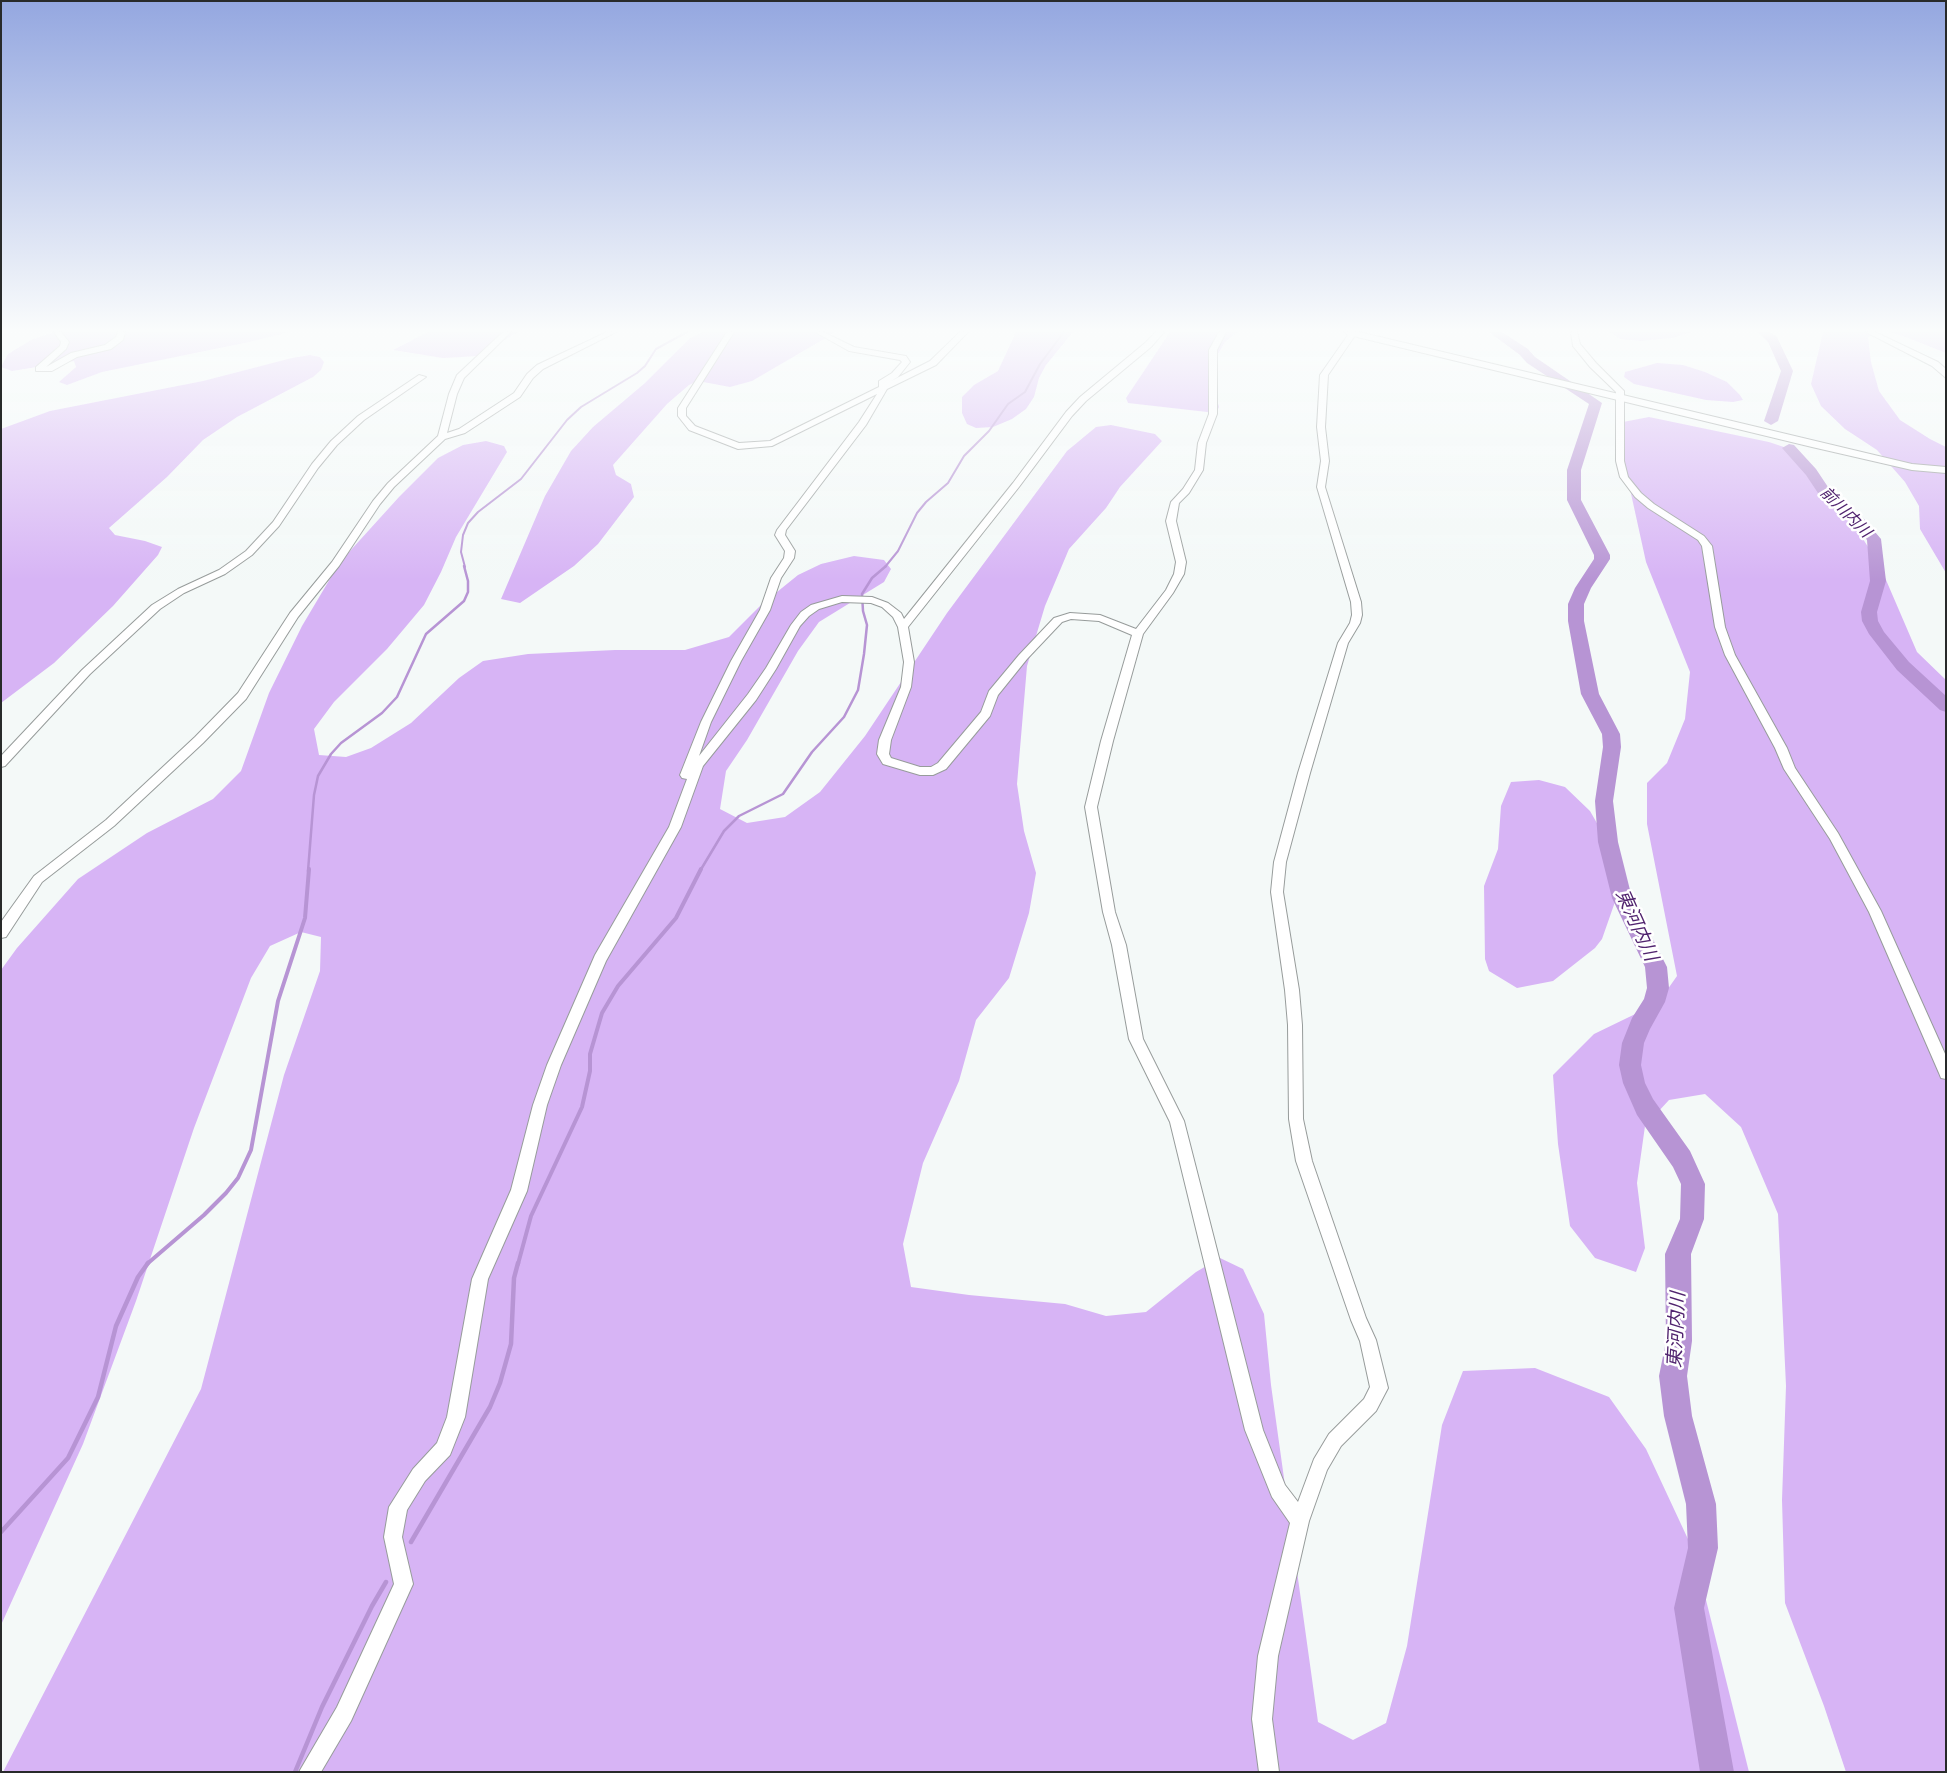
<!DOCTYPE html>
<meta charset="utf-8">
<style>
body{margin:0}
#map{position:relative;width:1947px;height:1773px;overflow:hidden;background:#f4f9f8;font-family:Commissioner,sans-serif}
canvas{display:block}
.frame{position:absolute;inset:0;border:2px solid #282a2a;pointer-events:none}
</style>
<div id="map">
<canvas width="1947" height="1773"></canvas>
<div class="frame"></div>
</div>
<script>
const g = document.querySelector('canvas').getContext('2d');
g.lineJoin = 'round';
function fillPath(path, color) {
  g.fillStyle = color;
  g.fill(path, 'evenodd');
}
function poly(rows) {
  const path = new Path2D();
  for (const r of rows) {
    path.moveTo(r[0], r[1]);
    for (let i = 2; i < r.length; i += 2) path.lineTo(r[i], r[i + 1]);
  }
  return path;
}
function strokePath(path, color, width, dash) {
  g.strokeStyle = color;
  g.lineWidth = width;
  g.lineCap = dash ? 'butt' : 'round';
  g.setLineDash(dash || []);
  g.stroke(path);
}
function drawText(font, color, halo, rows, align = 'center') {
  g.font = font + ' Commissioner,"Noto Sans JP",sans-serif';
  g.lineWidth = 5;
  g.setLineDash([]);
  g.textBaseline = 'middle';
  g.strokeStyle = halo;
  g.fillStyle = color;
  for (const [text, x, y, turn = 0] of rows) {
    g.save();
    g.translate(x, y);
    g.rotate((+turn || 0) * Math.PI / 180);
    g.textAlign = isNaN(turn) ? turn : align;
    if (halo) g.strokeText(text, 0, 0);
    g.fillText(text, 0, 0);
    g.restore();
  }
}
fillPath(poly([
 [54,332,289,332,249,342,102,372,67,385,59,382,76,367,74,361,12,371,1,367,8,354,31,340],
 [428,332,518,332,478,356,443,358,393,350],
 [704,332,833,332,829,336,752,381,730,387,698,381,689,385,667,404,613,465,616,475,631,484,634,497,598,544,574,566,520,603,501,599,545,496,571,451,593,427,645,383,690,338],
 [1016,332,1073,332,1046,365,1039,378,1034,397,1026,409,1012,419,993,427,976,428,967,424,962,413,962,397,974,385,998,371],
 [1170,332,1237,332,1225,342,1215,359,1216,396,1219,407,1216,413,1128,403,1126,398],
 [1610,332,1692,332,1672,338,1640,341,1620,339],
 [1823,332,1879,332,1868,337,1871,362,1879,391,1900,420,1930,439,1946,447,1946,573,1920,529,1919,506,1905,482,1877,450,1845,429,1821,406,1811,384],
 [1888,332,1946,332,1946,353,1903,336],
 [310,355,320,357,324,362,321,370,313,377,237,417,203,440,167,477,109,528,115,535,145,541,162,547,158,555,113,606,54,663,1,703,1,429,50,411,203,381,292,358],
 [1657,363,1683,365,1705,372,1727,382,1740,395,1743,400,1733,402,1706,400,1634,384,1624,377,1625,372],
 [1649,417,1769,442,1793,450,1819,476,1853,523,1880,566,1917,652,1946,680,1946,1772,1846,1772,1824,1706,1785,1603,1782,1500,1786,1386,1778,1214,1741,1127,1705,1094,1669,1100,1645,1126,1637,1183,1645,1248,1636,1272,1595,1258,1570,1226,1558,1144,1553,1075,1594,1034,1658,1003,1677,976,1647,824,1647,783,1667,763,1685,719,1690,672,1646,562,1621,448,1623,422],
 [1111,425,1155,434,1162,441,1120,487,1106,508,1069,549,1045,606,1027,666,1017,784,1024,831,1036,873,1029,913,1009,978,976,1020,959,1081,923,1163,903,1244,911,1287,969,1295,1065,1304,1106,1316,1146,1312,1196,1272,1220,1258,1243,1269,1264,1314,1271,1385,1318,1722,1353,1740,1386,1723,1407,1646,1442,1425,1463,1371,1535,1368,1609,1397,1646,1449,1694,1552,1749,1772,3,1772,201,1389,284,1075,320,971,321,937,301,932,270,946,251,978,194,1128,136,1301,83,1444,1,1625,1,970,17,948,78,879,147,833,213,799,241,771,269,693,302,626,340,562,399,497,438,458,463,445,486,441,504,446,507,452,456,537,441,572,424,605,387,649,334,702,314,729,319,755,346,757,371,748,411,723,459,678,483,661,528,654,615,650,685,650,729,637,761,605,798,575,821,564,854,556,884,560,891,569,884,582,819,622,798,651,747,740,726,771,720,809,747,823,785,817,820,792,865,736,947,613,1067,451,1096,427],
 [1539,780,1565,787,1590,811,1606,839,1616,899,1602,939,1595,948,1553,981,1517,988,1489,971,1485,959,1484,886,1498,849,1501,806,1511,782]
]), '#d7b4f5');
strokePath(poly([
 [465,567,461,552,463,535,468,523,478,512,521,479,567,420,581,407,637,373,645,366,656,349,687,332],
 [885,567,898,551,917,513,926,502,948,483,964,456,989,431,1008,404,1025,392,1040,364,1064,332]
]), '#b794d4', 2);
strokePath(poly([
 [308,871,314,795,318,776,331,754,341,743,382,713,397,697,426,634,464,601,468,592,468,581,464,566],
 [700,871,724,831,739,816,783,794,812,752,844,717,858,690,864,654,867,625,863,611,862,594,872,578,886,566]
]), '#b794d4', 2.5);
strokePath(poly([
 [147,1264,204,1215,226,1193,238,1178,251,1150,278,1001,305,918,309,869],
 [518,1264,531,1216,582,1107,590,1071,590,1054,602,1013,618,986,676,918,701,869]
]), '#b794d4', 4);
strokePath(poly([
 [1,1532,68,1458,98,1397,116,1326,138,1277,148,1263],
 [411,1542,490,1407,500,1383,511,1344,514,1278,518,1263],
 [295,1772,322,1707,372,1606,386,1582]
]), '#b794d4', 4.5);
fillPath(poly([
 [1489,332,1502,332,1528,349,1535,357,1602,403,1581,470,1581,500,1610,555,1610,559,1591,588,1584,604,1584,621,1599,694,1620,734,1621,747,1613,801,1618,842,1632,898,1667,967,1669,988,1665,1002,1650,1029,1644,1043,1641,1065,1645,1083,1653,1099,1690,1151,1705,1184,1704,1219,1691,1254,1692,1341,1687,1376,1692,1416,1716,1504,1718,1548,1704,1608,1734,1772,1700,1772,1674,1608,1688,1548,1686,1504,1664,1416,1659,1376,1666,1341,1665,1254,1680,1219,1681,1184,1673,1167,1637,1115,1623,1083,1619,1065,1622,1043,1632,1018,1644,999,1647,988,1645,967,1612,898,1598,842,1595,801,1603,747,1602,734,1581,694,1568,621,1568,604,1575,588,1594,559,1594,555,1567,500,1567,470,1589,404,1527,363,1520,355,1489,332],
 [1758,332,1770,332,1777,337,1793,371,1778,421,1771,425,1764,421,1781,371,1768,342,1758,332],
 [1789,444,1794,445,1816,469,1832,493,1864,519,1881,539,1886,581,1877,612,1878,621,1884,632,1909,662,1946,696,1946,712,1940,710,1897,670,1869,634,1862,621,1861,612,1870,581,1867,540,1854,525,1822,499,1806,475,1782,448,1789,444]
]), '#b794d4');
const minor = poly([
 [54,332,61,332,69,342,66,349,46,367,71,353,105,345,116,337,118,332,125,332,123,340,111,349,77,357,52,371,36,371,36,367,60,346,61,342,54,332],
 [503,332,511,332,464,378,457,394,447,433,459,429,514,393,527,374,537,365,607,332,616,332,543,369,533,378,520,397,465,433,445,439,394,487,380,504,339,566,298,617,246,699,203,743,114,826,42,882,6,937,1,938,1,922,34,876,106,820,195,737,238,693,290,613,332,562,373,501,388,483,438,436,449,394,457,375,503,332],
 [727,332,734,332,686,408,686,416,695,426,739,443,770,441,879,387,879,381,892,373,902,362,900,360,849,351,815,332,823,332,854,347,906,356,910,362,898,377,891,381,930,361,960,332,968,332,936,365,887,389,866,425,786,530,785,535,795,551,794,558,781,578,770,610,741,661,711,722,699,756,748,694,766,668,791,625,801,612,811,605,842,596,872,597,888,603,901,613,904,619,1013,483,1066,412,1080,397,1145,343,1156,332,1164,332,1151,347,1086,401,1072,416,1019,487,908,627,914,662,911,687,891,740,889,754,891,758,920,767,931,767,938,763,981,712,989,691,1019,655,1054,618,1070,613,1100,615,1136,629,1166,590,1174,574,1176,562,1166,521,1171,502,1183,489,1195,470,1198,443,1209,414,1209,350,1219,332,1226,332,1217,350,1217,414,1206,443,1203,470,1189,493,1179,503,1176,521,1186,562,1184,574,1173,593,1143,634,1113,741,1097,807,1115,912,1126,945,1143,1039,1184,1121,1263,1430,1285,1485,1298,1502,1314,1459,1329,1434,1364,1399,1370,1387,1360,1341,1351,1320,1296,1161,1289,1119,1288,1025,1285,990,1271,892,1274,862,1298,773,1338,643,1350,623,1352,615,1351,602,1317,487,1321,461,1317,427,1320,375,1348,335,1345,332,1353,332,1356,334,1328,375,1325,427,1329,461,1325,487,1361,602,1362,615,1360,623,1348,643,1310,773,1286,862,1283,892,1299,990,1302,1025,1303,1119,1312,1161,1366,1318,1376,1340,1388,1388,1376,1411,1341,1446,1327,1470,1309,1521,1278,1656,1272,1719,1279,1772,1259,1772,1252,1719,1258,1656,1290,1523,1272,1497,1245,1430,1170,1122,1129,1039,1112,945,1103,912,1085,807,1101,741,1132,635,1099,621,1071,619,1062,622,1027,659,998,695,990,716,946,769,933,775,920,775,883,764,877,754,879,740,901,687,904,662,898,627,893,617,882,607,871,603,842,602,819,609,809,616,800,626,776,669,756,700,703,766,681,827,606,961,561,1065,547,1105,527,1191,488,1279,465,1417,450,1455,425,1481,407,1510,402,1537,413,1584,351,1721,321,1772,299,1772,337,1707,394,1584,384,1537,389,1507,413,1469,437,1443,447,1417,472,1279,511,1190,533,1105,547,1065,595,955,669,827,687,779,682,778,680,775,701,722,731,661,760,610,771,578,784,558,785,551,775,535,777,530,859,422,877,394,772,446,738,449,689,430,678,416,678,408,727,332],
 [1571,332,1577,332,1580,344,1596,363,1624,391,1624,461,1628,477,1641,493,1654,504,1704,536,1712,546,1725,627,1735,655,1787,748,1795,768,1838,833,1881,911,1946,1056,1946,1079,1941,1078,1939,1073,1869,912,1830,839,1784,769,1775,748,1725,655,1715,627,1702,546,1698,540,1648,508,1635,497,1620,477,1616,461,1616,392,1590,367,1573,346,1571,332],
 [1866,332,1875,332,1938,362,1946,369,1946,378,1932,366,1866,332],
 [419,375,426,377,364,420,337,445,318,468,279,526,252,555,225,574,184,593,160,609,90,674,5,766,1,767,1,756,82,670,152,605,178,589,219,570,246,551,273,522,312,464,331,441,358,416,419,375]
]);
const tertiary = poly([
 [1344,332,1359,332,1912,464,1946,467,1946,473,1912,470,1812,447,1349,335,1344,332]
]);
strokePath(minor, '#979c9b', 2);
strokePath(tertiary, '#979c9b', 2);
fillPath(minor, '#fff');
fillPath(tertiary, '#fff');
const sky = g.createLinearGradient(0, 0, 0, 580);
sky.addColorStop(0, '#94a7e0');
sky.addColorStop(0.57, '#fafcfc');
sky.addColorStop(1, '#fafcfc00');
g.fillStyle = sky;
g.fillRect(0, 0, 1947, 580);
drawText('italic 16px', '#51246f', '#fff', [
 ["前川内川",1846,512,45]
]);
drawText('italic 19px', '#51246f', '#fff', [
 ["東河内川",1637,925,66],
 ["東河内川",1676,1330,-87]
]);
</script>
